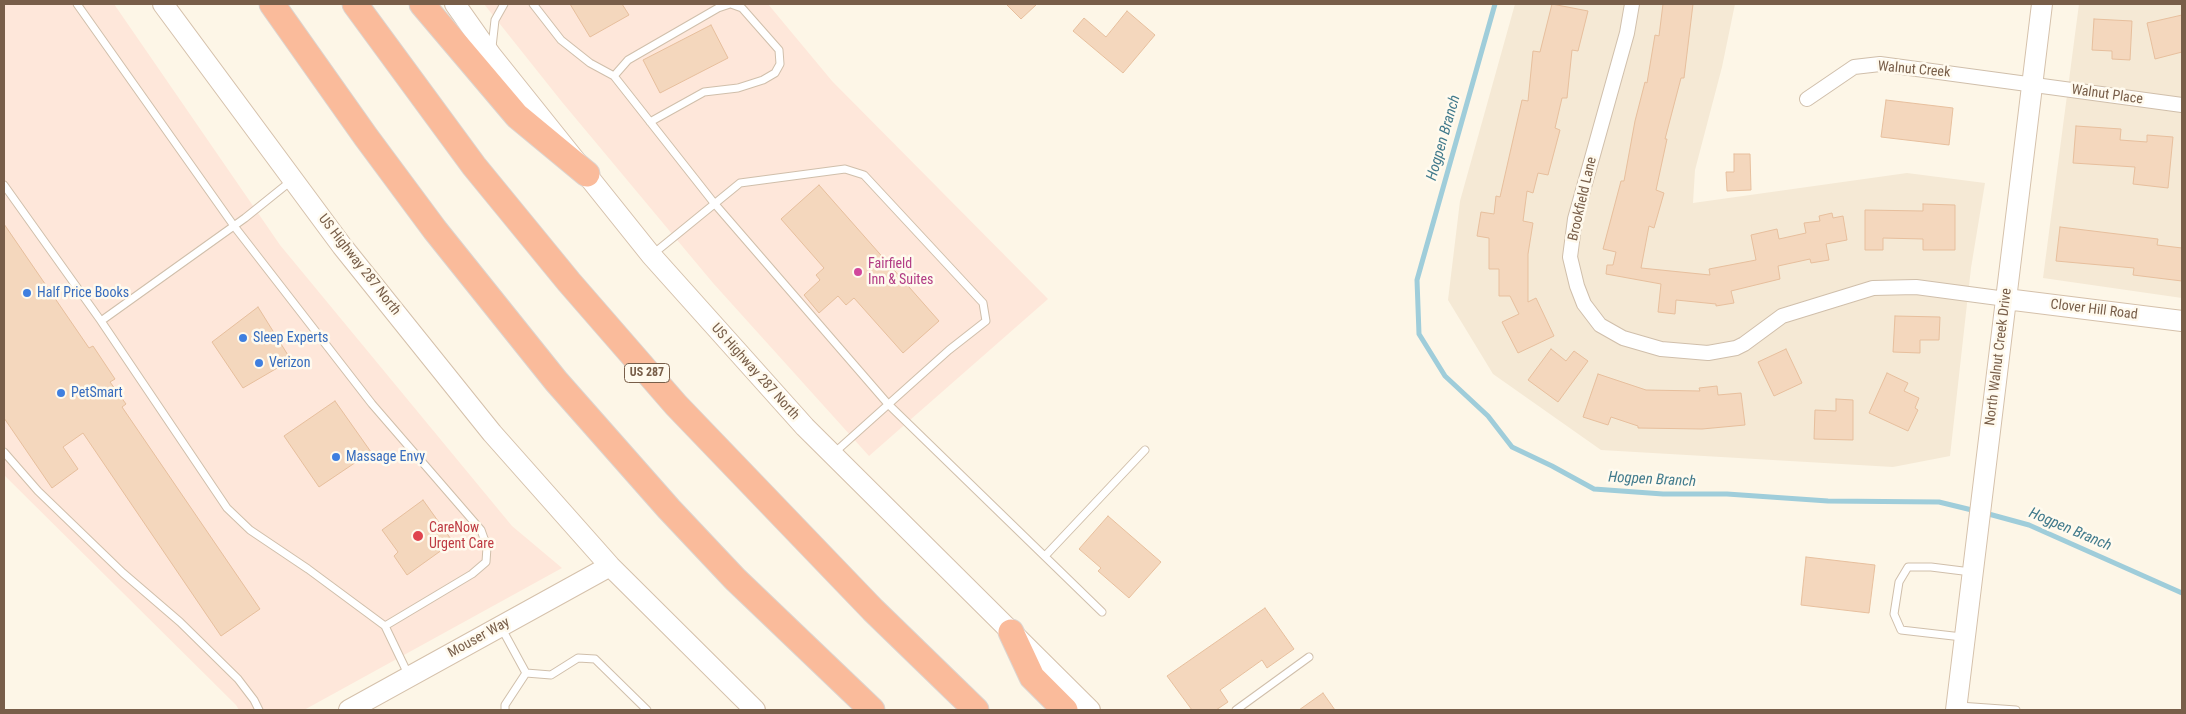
<!DOCTYPE html>
<style>
body{margin:0}
#map{position:relative;width:2186px;height:714px;overflow:hidden;background:#fdf6e7;font-family:"Roboto Condensed",sans-serif}
canvas{display:block}
.frame{position:absolute;inset:0;border:5px solid #785e49;pointer-events:none}
</style>
<div id="map">
<canvas width="2186" height="714"></canvas>
<div class="frame"></div>
</div>
<script>
const g = document.querySelector('canvas').getContext('2d');
g.lineJoin = 'round';
function fillPath(path, color) {
  g.fillStyle = color;
  g.fill(path, 'evenodd');
}
function poly(rows) {
  const path = new Path2D();
  for (const r of rows) {
    path.moveTo(r[0], r[1]);
    for (let i = 2; i < r.length; i += 2) path.lineTo(r[i], r[i + 1]);
  }
  return path;
}
function strokePath(path, color, width, dash) {
  g.strokeStyle = color;
  g.lineWidth = width;
  g.lineCap = dash ? 'butt' : 'round';
  g.setLineDash(dash || []);
  g.stroke(path);
}
function drawText(font, color, halo, rows, align = 'center') {
  g.font = font + ' "Roboto Condensed",sans-serif';
  g.lineWidth = 5;
  g.setLineDash([]);
  g.textBaseline = 'middle';
  g.strokeStyle = halo;
  g.fillStyle = color;
  for (const [text, x, y, turn = 0] of rows) {
    g.save();
    g.translate(x, y);
    g.rotate((+turn || 0) * Math.PI / 180);
    g.textAlign = isNaN(turn) ? turn : align;
    if (halo) g.strokeText(text, 0, 0);
    g.fillText(text, 0, 0);
    g.restore();
  }
}
fillPath(poly([
 [1515,4,1735,4,1722,67,1695,170,1693,203,1907,173,1985,183,1971,268,1950,456,1893,467,1601,450,1493,374,1448,300,1460,201],
 [2079,4,2182,4,2182,298,2043,278]
]), '#f5e9d5');
fillPath(poly([
 [4,4,114,4,280,245,512,526,562,568,304,710,239,710,236,705,4,475],
 [484,4,768,4,832,81,1048,299,869,456,713,283,562,102]
]), '#fee7da');
strokePath(poly([
 [1495,4,1417,280,1419,334,1445,376,1488,416,1512,447,1552,466,1594,489,1663,494,1727,494,1828,501,1939,502,1976,511],
 [1985,513,2029,525,2182,593]
]), '#9fcdda', 5);
const building = poly([
 [570,4,622,4,629,15,590,37,570,4],
 [1006,4,1037,4,1021,19,1006,4],
 [1552,4,1588,11,1578,51,1572,50,1567,98,1562,98,1555,128,1560,130,1548,175,1538,173,1533,193,1527,191,1523,221,1533,223,1528,254,1528,302,1536,298,1554,336,1518,353,1502,322,1519,314,1510,296,1499,296,1499,269,1489,269,1489,238,1477,236,1481,212,1494,214,1496,196,1500,197,1522,100,1528,101,1533,51,1540,52,1552,4],
 [1663,4,1693,4,1684,78,1681,78,1665,139,1667,139,1656,190,1664,193,1654,228,1649,226,1641,268,1710,275,1709,269,1756,260,1751,235,1777,229,1779,239,1806,233,1804,223,1820,221,1819,216,1832,213,1833,218,1843,216,1847,240,1826,244,1829,260,1811,263,1810,259,1778,266,1780,279,1731,291,1734,303,1716,306,1716,304,1676,300,1675,314,1658,312,1661,284,1606,274,1607,265,1613,265,1616,252,1603,249,1621,181,1624,181,1635,121,1645,82,1647,83,1655,35,1659,36,1663,4],
 [1127,11,1155,35,1123,73,1073,31,1084,18,1106,37,1127,11],
 [2182,15,2182,52,2155,59,2147,23,2182,15],
 [2094,19,2132,21,2130,60,2112,59,2112,51,2092,50,2094,19],
 [711,25,728,58,660,93,643,60,711,25],
 [1886,100,1953,108,1949,145,1881,137,1886,100],
 [2076,126,2121,129,2120,140,2147,142,2147,135,2173,137,2168,188,2133,184,2135,167,2073,163,2076,126],
 [1734,154,1750,154,1751,190,1727,191,1726,172,1734,172,1734,154],
 [819,185,939,321,903,353,854,298,846,305,838,296,819,313,804,295,820,280,816,275,824,268,781,219,819,185],
 [1923,204,1955,205,1955,250,1923,250,1923,239,1883,238,1883,250,1865,250,1865,210,1923,211,1923,204],
 [4,224,89,348,93,346,115,379,110,382,126,404,122,407,260,609,221,636,83,433,63,447,78,469,52,488,4,418,4,224],
 [2060,227,2158,239,2157,245,2182,248,2182,281,2133,275,2134,268,2056,261,2060,227],
 [258,307,291,360,243,388,212,342,258,307],
 [1895,316,1940,317,1939,340,1920,340,1920,353,1893,352,1895,316],
 [1551,349,1566,361,1574,351,1588,361,1558,402,1528,380,1551,349],
 [1786,349,1802,383,1774,396,1758,362,1786,349],
 [1887,373,1908,383,1904,391,1919,398,1915,408,1918,410,1908,431,1869,413,1887,373],
 [1598,374,1646,390,1700,391,1699,388,1717,386,1718,395,1741,393,1745,425,1702,429,1638,428,1638,426,1611,417,1608,425,1583,417,1598,374],
 [1836,399,1853,400,1853,440,1814,439,1815,410,1836,411,1836,399],
 [335,401,371,452,319,487,284,436,335,401],
 [423,500,453,542,407,575,394,556,398,552,382,530,423,500],
 [1108,516,1161,562,1129,598,1098,571,1101,568,1079,549,1108,516],
 [1806,557,1875,565,1869,613,1801,605,1806,557],
 [1265,608,1294,649,1267,668,1262,660,1220,690,1228,702,1216,710,1192,710,1167,676,1265,608],
 [1323,693,1335,710,1299,710,1323,693]
]);
fillPath(building, '#f4d7bd');
strokePath(building, '#e7bf9d', 1);
const lane = poly([
 [77,4,234,226,372,404,481,530,487,547,486,562,472,574,385,626],
 [533,4,561,40,590,63,614,76,714,203,888,404,1102,612],
 [492,47,495,20,504,4],
 [614,76,628,60,718,8,730,4],
 [650,122,704,92,738,88,763,80,775,73,780,64,779,50,742,8,731,4],
 [4,185,101,321,245,218,291,181],
 [653,254,740,183,845,169,864,175,983,303,986,321,949,350,834,453],
 [101,321,227,508,250,530,308,569,385,626,408,674],
 [4,452,38,491,123,573,180,622,238,679,254,700,259,710],
 [1045,556,1145,450],
 [502,629,526,673],
 [1962,637,1901,630,1894,614,1899,582,1908,567,1931,567,1971,572],
 [526,673,551,675,578,658,595,659,647,710],
 [1959,706,2016,710],
 [505,710,505,705,526,673],
 [1236,710,1309,657]
]);
const street = poly([
 [1632,4,1627,33,1575,219,1570,257,1577,286,1584,304,1600,325,1623,338,1661,349,1708,353,1736,348,1744,344,1782,316,1873,288,1916,287,2006,299],
 [1807,99,1854,67,1880,64,2182,105]
]);
const secondary = poly([
 [163,4,342,246,492,433,610,566,755,710],
 [455,4,491,55,651,255,805,427,1090,710],
 [2006,299,2182,321],
 [349,710,610,566],
 [1956,710,2042,4]
]);
const highway = poly([
 [272,4,366,137,435,230,556,381,669,509,735,579,872,710],
 [355,4,474,166,569,282,676,405,873,610,976,710],
 [422,4,517,116,587,174],
 [1011,632,1032,677,1065,710]
]);
strokePath(lane, '#d0bfab', 9);
strokePath(street, '#d0bfab', 16);
strokePath(secondary, '#d5c1ab', 22);
strokePath(highway, '#dcd5d0', 27);
strokePath(lane, '#fff', 7);
strokePath(street, '#fff', 14);
strokePath(secondary, '#fff', 20);
strokePath(highway, '#fabb9b', 25);
for (const [x, y, r, color] of [
 [858,272,5,"#d1479c"],
 [27,293,5,"#3f7fe0"],
 [243,338,5,"#3f7fe0"],
 [259,363,5,"#3f7fe0"],
 [61,393,5,"#3f7fe0"],
 [336,457,5,"#3f7fe0"],
 [418,536,6,"#e0444e"]
]) {
  const dot = new Path2D();
  dot.arc(x, y, r, 0, 2 * Math.PI);
  g.fillStyle = color;
  g.fill(dot);
  strokePath(dot, '#fffaee', 2);
}
for (const [x, y, w] of [
 [647,373,45]
]) {
  const box = new Path2D();
  box.roundRect(x - w / 2, y - 9.5, w, 19, 4);
  g.fillStyle = '#fffaee';
  g.fill(box);
  strokePath(box, '#785e49', 1);
}
drawText('bold 12px', '#785e49', null, [
 ["US 287",647,373]
]);
drawText('14px', '#785e49', '#fffaee', [
 ["Walnut Creek",1914,70,5],
 ["Walnut Place",2107,95,8],
 ["Brookfield Lane",1583,199,-77],
 ["US Highway 287 North",359,265,52],
 ["Clover Hill Road",2094,310,7],
 ["North Walnut Creek Drive",1999,357,-83],
 ["US Highway 287 North",755,372,48],
 ["Mouser Way",479,638,-29]
]);
drawText('14px', '#b23c85', '#fffaee', [
 ["Fairfield",868,264],
 ["Inn & Suites",868,280]
], 'left');
drawText('14px', '#366cbe', '#fffaee', [
 ["Half Price Books",37,293],
 ["Sleep Experts",253,338],
 ["Verizon",269,363],
 ["PetSmart",71,393],
 ["Massage Envy",346,457]
], 'left');
drawText('14px', '#be3a42', '#fffaee', [
 ["CareNow",429,528],
 ["Urgent Care",429,544]
], 'left');
drawText('italic 15px', '#417a8c', '#fffaee', [
 ["Hogpen Branch",1444,138,-74],
 ["Hogpen Branch",1652,480,3],
 ["Hogpen Branch",2070,530,23]
]);
</script>
